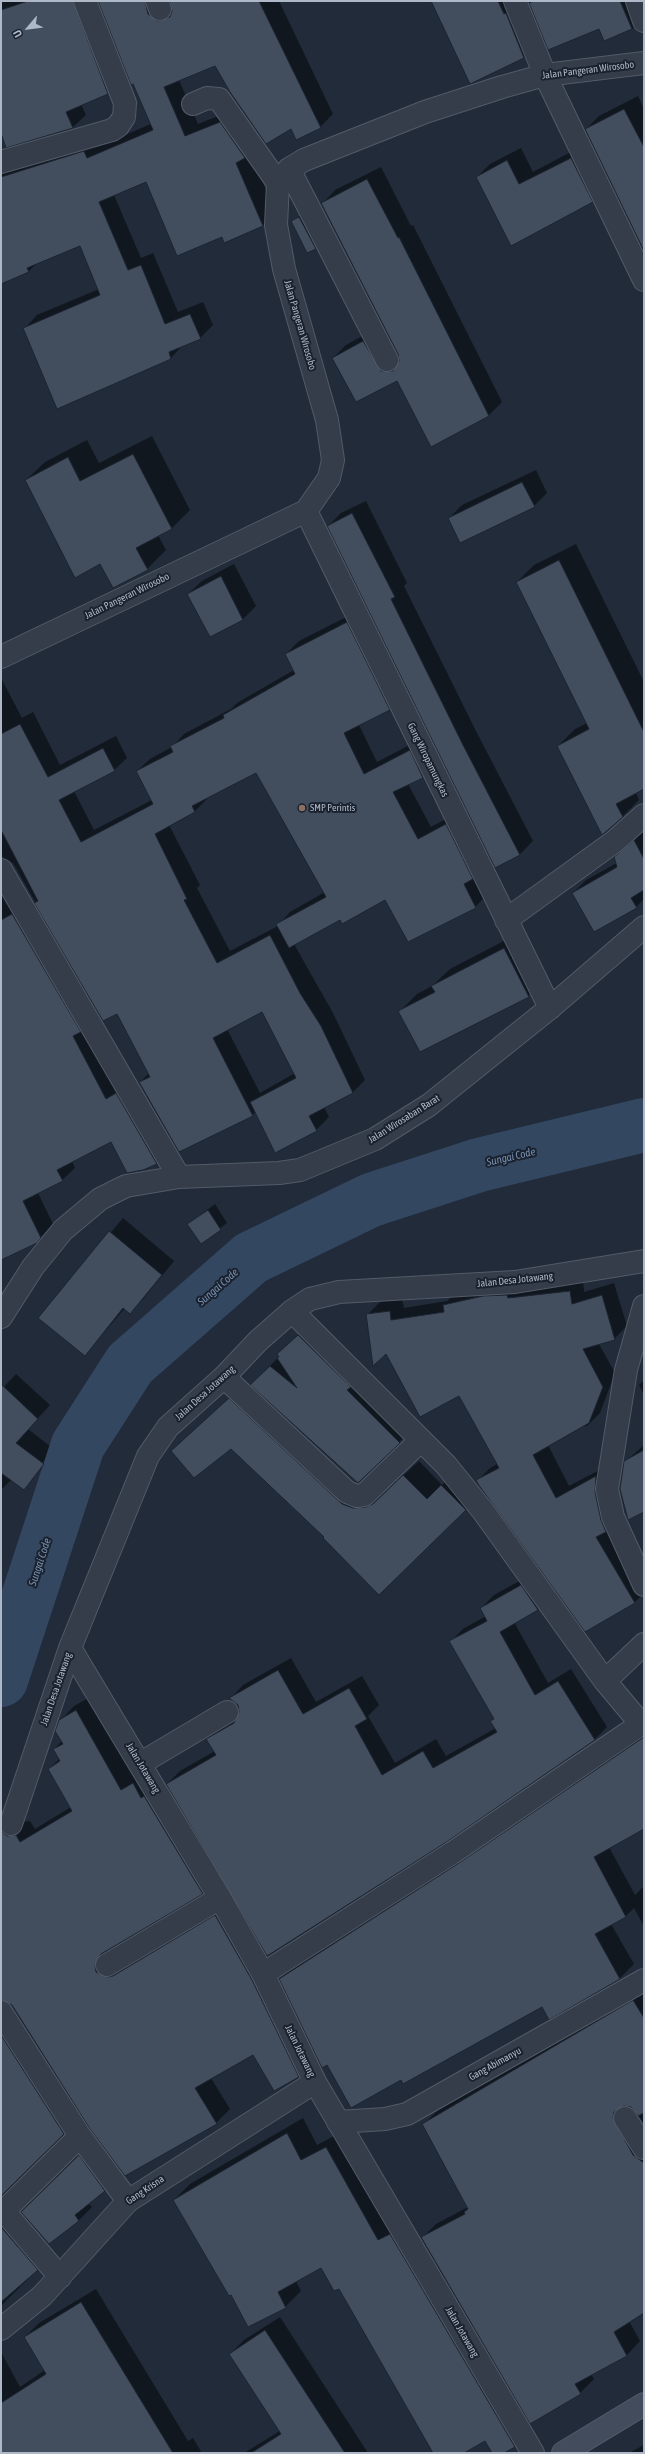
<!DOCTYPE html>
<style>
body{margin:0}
#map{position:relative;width:645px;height:2454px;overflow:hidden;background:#212b3a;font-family:"Asap Condensed",sans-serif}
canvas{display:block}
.frame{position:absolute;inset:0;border:2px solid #afb8c6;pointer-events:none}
.north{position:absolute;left:8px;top:8px;width:40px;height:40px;-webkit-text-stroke:3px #1a222f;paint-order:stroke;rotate:242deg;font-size:11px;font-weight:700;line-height:16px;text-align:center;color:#afb8c6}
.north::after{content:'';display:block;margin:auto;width:14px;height:18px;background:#afb8c6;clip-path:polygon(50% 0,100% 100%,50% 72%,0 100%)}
</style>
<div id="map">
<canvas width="645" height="2454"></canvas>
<div class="frame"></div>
<div class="north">U</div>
</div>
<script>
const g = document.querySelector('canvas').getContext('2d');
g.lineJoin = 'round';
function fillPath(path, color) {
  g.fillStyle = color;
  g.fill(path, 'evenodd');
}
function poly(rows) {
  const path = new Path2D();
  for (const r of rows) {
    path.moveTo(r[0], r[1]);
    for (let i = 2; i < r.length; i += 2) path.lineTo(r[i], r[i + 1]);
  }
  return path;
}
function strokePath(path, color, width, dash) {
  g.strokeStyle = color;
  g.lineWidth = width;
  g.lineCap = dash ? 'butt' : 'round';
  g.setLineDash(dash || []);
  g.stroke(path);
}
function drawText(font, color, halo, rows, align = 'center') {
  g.font = font + ' "Asap Condensed",sans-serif';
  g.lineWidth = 4;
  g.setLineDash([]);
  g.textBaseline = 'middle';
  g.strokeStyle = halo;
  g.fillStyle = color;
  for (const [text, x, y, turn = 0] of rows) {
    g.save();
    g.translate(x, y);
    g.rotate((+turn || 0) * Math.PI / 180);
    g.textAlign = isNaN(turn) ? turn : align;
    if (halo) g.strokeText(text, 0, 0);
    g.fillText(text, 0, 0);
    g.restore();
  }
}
fillPath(poly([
 [1,1,89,1,120,81,108,93,81,104,86,115,73,127,6,146,1,129],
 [100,1,161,1,171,9,171,1,279,1,333,114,320,127,291,128,215,65,179,80,198,124,233,110,275,212,263,225,225,241,222,235,146,181,114,195,141,258,153,253,178,312,203,302,213,325,200,338,183,345,171,358,58,407,25,328,37,315,99,289,80,245,37,263,28,272,1,283,1,170,96,139,99,146,151,124],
 [432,1,517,1,535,45,524,57,471,83],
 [530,1,640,1,644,17,634,28,605,39,600,27,549,49],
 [638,96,644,109,644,246,586,129,599,116],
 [584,145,605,188,592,201,477,177,490,164,521,148,533,172],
 [381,167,411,226,413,225,502,402,488,416,333,358,346,345,377,328,394,358,400,358,322,204,335,190],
 [306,211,322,241,315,248,292,222],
 [152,436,190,510,171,529,158,535,166,550,147,569,101,563,26,480,45,462,87,440,99,463],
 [536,470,547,493,534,506,449,518,462,505],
 [366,501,407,583,404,586,476,731,533,841,520,854,496,867,328,526,341,513],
 [576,544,644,682,644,788,636,793,639,800,622,817,558,746,575,729,587,723,517,582,534,565],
 [234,564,256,606,243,619,210,636,188,594,202,581],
 [360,610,402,697,389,709,359,725,377,762,423,738,435,764,422,777,408,784,431,827,459,812,488,894,475,907,385,898,340,918,294,944,333,1013,365,1080,352,1093,324,1107,329,1117,316,1130,256,1112,252,1115,140,1082,149,1073,117,1013,103,1020,13,863,1,856,1,678,22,718,33,712,60,765,116,736,127,758,114,770,74,791,94,830,152,800,137,771,150,759,172,747,184,734,231,709,237,703,294,670,286,654,299,641],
 [256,771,325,892,290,912,278,926,230,951,197,888,200,885,169,825,195,811,207,799,206,797],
 [190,801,194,808,192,808],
 [263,1011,295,1073,260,1093,227,1029],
 [644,831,644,899,636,907,573,893,586,880,617,863,615,858],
 [1,857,3,863,169,1150,156,1163,112,1140,72,1161,75,1168,62,1180,38,1193,53,1224,36,1242,1,1259],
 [521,932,546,979,528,996,400,1011,417,994,432,986,450,969],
 [215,1204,227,1223,201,1243,189,1224],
 [123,1218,174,1261,143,1299,130,1313,125,1308,85,1355,39,1318],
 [583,1279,584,1292,614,1283,627,1326,614,1339,599,1344,615,1373,600,1413,587,1426,583,1426,548,1445,569,1486,609,1465,644,1593,635,1602,586,1631,477,1481,490,1468,497,1464,460,1395,367,1315,380,1302,402,1299,404,1308,447,1301,457,1292],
 [311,1323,411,1430,399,1442,252,1385],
 [16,1374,50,1405,28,1429,56,1451,24,1489,11,1480,1,1490,1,1390],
 [644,1380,644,1395,639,1385],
 [244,1384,357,1489,382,1493,389,1489,419,1461,442,1485,457,1471,480,1495,465,1510,326,1537,231,1448,172,1451],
 [644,1445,644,1510,629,1519,621,1489,625,1462],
 [534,1573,550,1596,538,1609,514,1622,548,1683,571,1669,607,1727,595,1739,445,1842,167,1784,180,1771,215,1751,208,1739,220,1726,241,1712,238,1705,231,1698,243,1685,291,1658,316,1702,362,1676,379,1705,368,1716,395,1763,436,1739,446,1756,496,1728,492,1721,495,1718,451,1641,463,1629,486,1616,481,1608,494,1595],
 [90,1697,216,1879,202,1893,109,1948,110,1958,230,1902,312,2063,298,2077,253,2054,211,2078,230,2109,216,2123,3,1999,77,2120,3,2195,6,2209,51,2256,1,2306,1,1836,22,1822,30,1821,35,1829,71,1807,49,1769,60,1758,54,1749,62,1741,60,1721,74,1706],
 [644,1734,644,1832,642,1829,609,1847,635,1895,644,1886,644,1926,634,1908,626,1916,611,1924,634,1964,620,1978,549,2018,542,2006,401,2079,280,1979,294,1965],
 [644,1989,644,2124,636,2111,631,2106,627,2106,644,2135,644,2312,629,2321,640,2341,627,2355,591,2374,594,2379,580,2393,422,2238,436,2224,468,2207,423,2125,437,2111],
 [303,2118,317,2145,342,2132,530,2430,514,2446,502,2453,493,2453,485,2440,462,2453,434,2453,339,2287,321,2267,296,2281,301,2291,285,2307,231,2293,174,2200,190,2184],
 [92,2143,118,2177,88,2203,92,2207,79,2220,49,2243,22,2212],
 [96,2289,188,2441,193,2438,202,2453,1,2453,1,2352,20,2387,45,2370,25,2337,39,2323],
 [280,2317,368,2453,244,2453,280,2431,230,2354,244,2340],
 [644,2445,644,2453,629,2453]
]), '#0007');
strokePath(poly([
 [1,1680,78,1445,130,1364,251,1258,371,1200,479,1165,644,1125]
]), '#344761', 54);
const building = poly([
 [28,1,73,1,108,94,66,112,73,128,6,148,1,133,1,10,28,1],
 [98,1,145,1,148,14,158,21,170,17,172,11,170,1,259,1,321,128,296,140,291,129,266,144,230,92,215,66,164,87,185,136,220,122,245,158,236,163,263,226,224,243,222,237,177,256,146,182,99,202,128,270,141,265,165,324,190,314,201,339,169,352,171,359,57,409,23,328,100,295,80,246,27,268,29,272,1,284,1,177,84,151,87,158,153,130,133,84,131,85,98,1],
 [431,1,498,1,504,14,506,13,524,58,470,84,431,1],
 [534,1,620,1,632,29,604,41,599,29,548,50,529,3,534,1],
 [624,109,644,147,644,251,585,129,624,109],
 [571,158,593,202,511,246,476,177,507,160,519,184,571,158],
 [367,179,398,238,399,237,489,416,431,447,397,381,356,402,332,358,363,341,381,371,393,371,399,361,398,354,321,203,367,179],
 [299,217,316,249,307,253,291,221,299,217],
 [133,454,172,529,136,548,148,570,113,588,100,564,75,578,25,480,68,457,80,481,133,454],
 [522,482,535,507,460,543,448,518,522,482],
 [352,513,395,597,391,599,463,745,520,855,495,868,327,526,352,513],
 [559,560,644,732,644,789,616,804,623,817,602,835,557,746,589,729,516,582,559,560],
 [221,576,243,620,210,637,187,594,221,576],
 [347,622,390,710,344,733,364,774,410,750,423,778,393,792,418,839,446,824,473,879,464,884,476,908,408,942,385,900,342,924,340,920,289,948,276,924,326,897,256,773,192,806,195,812,155,834,187,899,184,900,217,963,270,935,300,993,321,1026,353,1093,309,1116,317,1131,275,1153,250,1102,296,1078,262,1012,213,1038,253,1116,179,1152,139,1082,150,1077,117,1014,103,1021,34,903,38,901,1,830,1,734,20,724,48,777,103,748,115,771,59,800,81,842,153,804,136,771,173,752,170,746,224,718,223,715,295,674,285,654,347,622],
 [634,840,644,859,644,890,631,898,637,908,594,932,572,893,617,867,614,857,634,840],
 [12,914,81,1032,73,1036,106,1099,116,1093,157,1164,143,1170,127,1173,111,1142,57,1170,63,1181,23,1201,41,1238,37,1243,1,1260,1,920,12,914],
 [504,948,529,997,420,1052,398,1011,435,992,431,986,504,948],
 [208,1210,221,1230,201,1244,187,1224,208,1210],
 [109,1231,162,1275,130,1314,123,1308,85,1356,38,1318,109,1231],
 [570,1291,572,1304,602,1295,615,1340,583,1349,603,1387,589,1423,533,1455,556,1498,596,1476,595,1492,601,1520,606,1532,596,1537,635,1603,585,1632,478,1484,476,1480,499,1468,459,1396,420,1417,386,1354,373,1366,366,1314,390,1311,391,1320,444,1312,443,1305,483,1296,507,1295,508,1298,570,1291],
 [298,1335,351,1387,347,1390,400,1443,358,1483,250,1385,270,1366,297,1388,277,1358,279,1357,277,1354,298,1335],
 [1,1384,38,1419,16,1443,44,1464,24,1490,1,1473,1,1384],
 [229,1398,342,1504,353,1508,366,1507,373,1504,403,1475,427,1499,441,1485,466,1510,379,1595,323,1538,324,1537,231,1449,194,1478,171,1451,229,1398],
 [644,1450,644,1512,628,1520,620,1489,624,1461,644,1450],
 [521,1585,538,1610,500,1632,535,1695,558,1681,595,1740,445,1843,267,1956,166,1784,216,1755,206,1739,234,1723,239,1712,238,1705,229,1698,278,1670,303,1714,349,1688,367,1719,355,1726,382,1775,423,1751,433,1768,497,1732,490,1721,494,1719,449,1641,487,1621,480,1608,521,1585],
 [76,1710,121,1790,133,1783,141,1798,144,1796,203,1894,101,1954,95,1965,96,1972,107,1977,113,1976,215,1915,252,1980,299,2077,274,2091,253,2055,195,2088,217,2124,125,2176,90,2129,12,2005,1,2000,1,1831,7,1836,16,1835,20,1842,72,1811,48,1769,60,1761,53,1749,63,1744,55,1731,59,1720,76,1710],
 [644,1737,644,1829,594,1857,626,1917,595,1934,620,1979,549,2020,542,2007,403,2084,401,2080,351,2108,327,2065,322,2068,279,1979,459,1863,644,1737],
 [633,2000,644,2018,644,2113,638,2116,631,2107,624,2106,614,2112,613,2118,633,2155,644,2163,644,2313,614,2332,627,2356,575,2384,581,2394,530,2424,421,2237,465,2214,464,2212,468,2209,422,2124,633,2000],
 [1,2035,64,2134,1,2196,1,2035],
 [287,2133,301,2160,326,2147,378,2240,390,2234,515,2447,504,2453,492,2453,485,2441,464,2453,433,2453,339,2289,334,2291,321,2268,278,2292,286,2308,248,2327,231,2295,229,2296,173,2200,287,2133],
 [79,2155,105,2191,75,2215,79,2221,49,2244,21,2212,79,2155],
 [1,2227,38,2270,1,2302,1,2227],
 [81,2302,173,2453,1,2453,1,2403,46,2374,24,2337,81,2302],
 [265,2330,345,2453,251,2453,281,2434,229,2354,265,2330]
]);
fillPath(building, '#424e5e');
strokePath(building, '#1c2431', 1);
const street = poly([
 [157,1,160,9],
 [515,1,545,75,644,280],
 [637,1,644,21],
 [193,104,207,98,219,99,278,183],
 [1,162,112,130,118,126,124,117,125,103,85,1],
 [289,169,387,360],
 [306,511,550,1008],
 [1,657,306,511,329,478,333,460,327,420,284,269,276,225,278,183,289,169,304,160,425,112,502,87,545,75,644,63],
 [1,870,179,1177],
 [506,920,615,841,644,815],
 [644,1306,626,1370,607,1489,613,1517,644,1585],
 [292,1311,446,1465,483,1511,605,1681,641,1724],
 [1,1317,33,1267,63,1230,100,1199,126,1186,179,1177,279,1173,300,1170,375,1139,429,1105,550,1008,644,927],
 [224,1377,347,1492,357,1496,364,1495,421,1440],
 [70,1648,220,1898,263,1974,315,2082,533,2453],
 [605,1681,644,1644],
 [141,1763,227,1712],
 [11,1824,70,1648,148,1456,168,1427,224,1377,258,1341,292,1311,310,1299,339,1292,515,1282,644,1261],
 [107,1965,220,1898],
 [263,1974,452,1853,644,1722],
 [1,2012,80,2136,128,2201],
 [625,2118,644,2148],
 [338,2122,385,2119,407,2114,644,1980],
 [4,2211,60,2277],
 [1,2214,80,2136],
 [1,2329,42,2296,128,2201,315,2082]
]);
const secondary = poly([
 [563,2453,644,2404]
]);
strokePath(street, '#525b68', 24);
strokePath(secondary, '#525b68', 24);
strokePath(street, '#353d4a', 22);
strokePath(secondary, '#434c5d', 22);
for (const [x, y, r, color] of [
 [302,808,4,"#8d6e63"]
]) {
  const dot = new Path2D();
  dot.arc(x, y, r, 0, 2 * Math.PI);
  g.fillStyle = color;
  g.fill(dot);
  strokePath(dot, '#1a222f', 1.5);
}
drawText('10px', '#afb8c6', '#1a222f', [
 ["Jalan Pangeran Wirosobo",588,70,-7],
 ["Jalan Pangeran Wirosobo",300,325,74],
 ["Jalan Pangeran Wirosobo",127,596,-26],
 ["Gang Wiropamungkas",428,760,64],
 ["Jalan Wirosaban Barat",404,1119,-32],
 ["Jalan Desa Jotawang",515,1280,-6],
 ["Jalan Desa Jotawang",205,1393,-42],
 ["Jalan Desa Jotawang",56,1689,-71],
 ["Jalan Jotawang",143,1768,59],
 ["Jalan Jotawang",300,2051,64],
 ["Gang Abimanyu",495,2064,-29],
 ["Gang Krisna",145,2190,-34],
 ["Jalan Jotawang",462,2332,60]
]);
drawText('10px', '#afb8c6', '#1a222f', [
 ["SMP Perintis",310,808]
], 'left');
drawText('italic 11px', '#778eaf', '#1a222f', [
 ["Sungai Code",511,1157,-13],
 ["Sungai Code",218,1287,-41],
 ["Sungai Code",40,1562,-72]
]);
</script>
